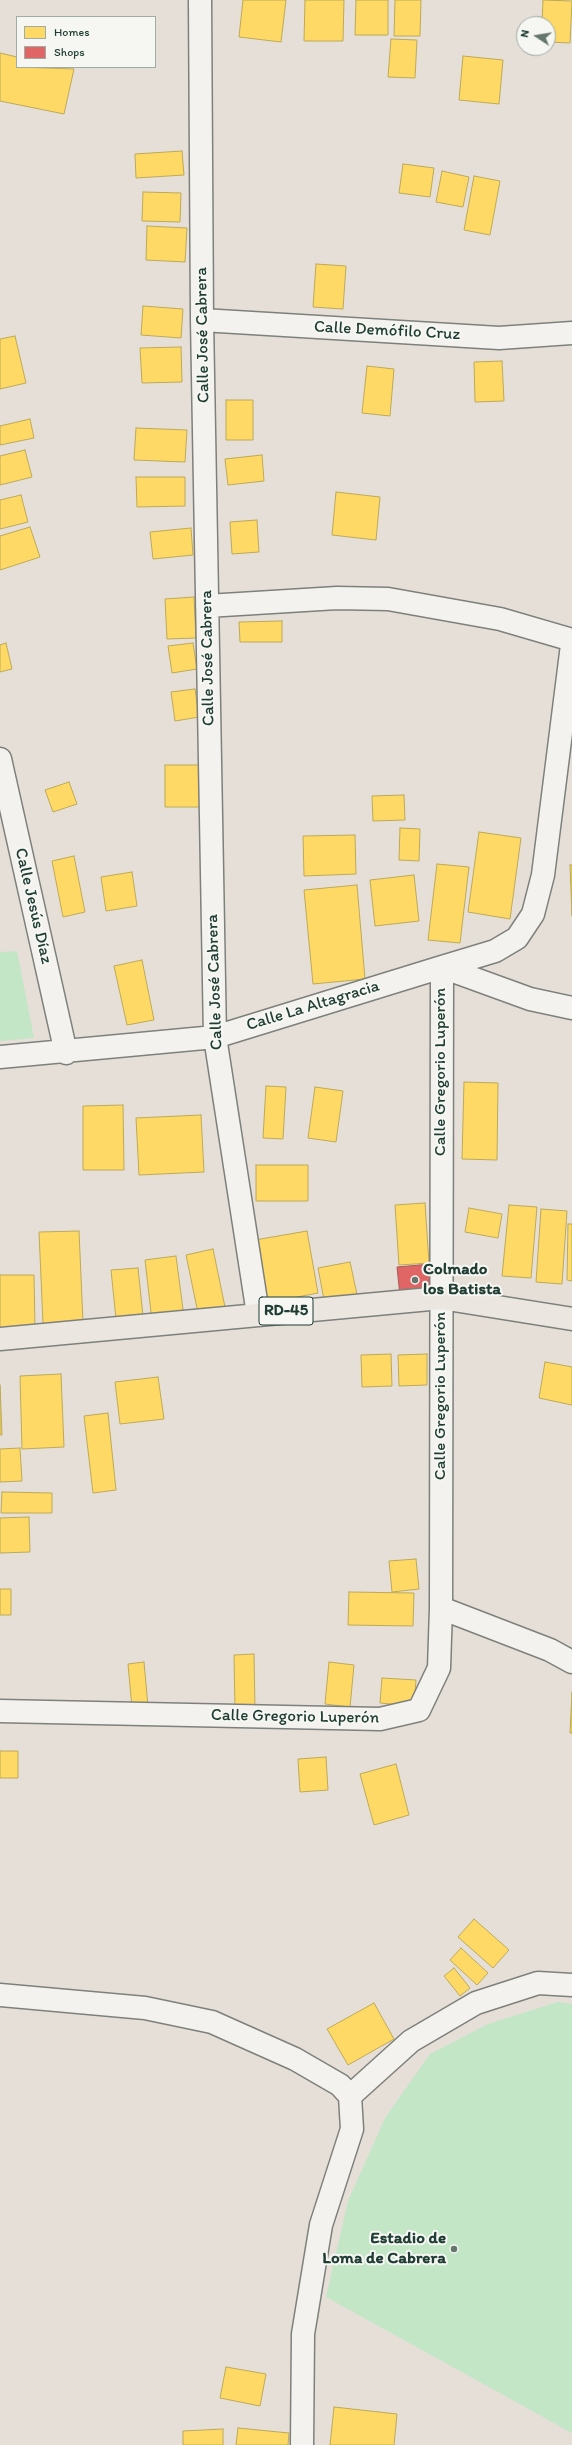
<!DOCTYPE html>
<meta charset="utf-8">
<style>
body{margin:0}
#map{position:relative;width:572px;height:2445px;overflow:hidden;background:#e6dfd8;font-family:Itim,sans-serif}
canvas{display:block}
.legend{position:absolute;left:16px;top:16px;width:140px;height:52px;box-sizing:border-box;background:#f6f6f2;border:1px solid #a0aca6;margin:0;padding:5px 7px;list-style:none;font-size:12px;color:#1f3d34}
.legend li{display:flex;align-items:center;gap:8px;height:20px}
.legend b{width:20px;border:1px solid #a0aca6}
.north{position:absolute;left:516px;top:16px;width:40px;height:40px;box-sizing:border-box;background:#f6f6f2;border:1px solid #a0aca6;border-radius:50%;rotate:282deg;font-size:11px;font-weight:700;line-height:16px;text-align:center;color:#1f3d34}
.north::after{content:'';display:block;margin:auto;width:14px;height:18px;background:#65766d;clip-path:polygon(50% 0,100% 100%,50% 72%,0 100%)}
</style>
<div id="map">
<canvas width="572" height="2445"></canvas>
<ul class="legend">
<li><b style="height:11px;background:#ffd966"></b>Homes</li>
<li><b style="height:11px;background:#e06666"></b>Shops</li>
</ul>
<div class="north">N</div>
</div>
<script>
const g = document.querySelector('canvas').getContext('2d');
g.lineJoin = 'round';
function fillPath(path, color) {
  g.fillStyle = color;
  g.fill(path, 'evenodd');
}
function poly(rows) {
  const path = new Path2D();
  for (const r of rows) {
    path.moveTo(r[0], r[1]);
    for (let i = 2; i < r.length; i += 2) path.lineTo(r[i], r[i + 1]);
  }
  return path;
}
function strokePath(path, color, width, dash) {
  g.strokeStyle = color;
  g.lineWidth = width;
  g.lineCap = dash ? 'butt' : 'round';
  g.setLineDash(dash || []);
  g.stroke(path);
}
function drawText(font, color, halo, rows, align = 'center') {
  g.font = font + ' Itim,sans-serif';
  g.lineWidth = 4;
  g.setLineDash([]);
  g.textBaseline = 'middle';
  g.strokeStyle = halo;
  g.fillStyle = color;
  for (const [text, x, y, turn = 0] of rows) {
    g.save();
    g.translate(x, y);
    g.rotate((+turn || 0) * Math.PI / 180);
    g.textAlign = isNaN(turn) ? turn : align;
    if (halo) g.strokeText(text, 0, 0);
    g.fillText(text, 0, 0);
    g.restore();
  }
}
fillPath(poly([
 [17,951,34,1038,0,1041,0,952],
 [558,2002,572,2004,572,2433,326,2297,348,2201,385,2118,430,2054,488,2024]
]), '#c2e6c6');
const homes = poly([
 [243,0,286,0,281,42,239,37,243,0],
 [305,0,344,0,343,41,304,41,305,0],
 [356,0,388,0,388,35,355,35,356,0],
 [395,0,421,0,420,36,394,36,395,0],
 [543,0,572,1,570,43,548,42,548,24,542,24,543,0],
 [391,39,417,40,415,78,388,77,391,39],
 [0,53,17,57,17,67,74,69,64,114,0,101,0,53],
 [463,56,503,60,499,104,459,100,463,56],
 [182,151,184,175,136,178,135,154,182,151],
 [403,164,434,168,430,197,399,193,403,164],
 [442,171,469,177,463,207,436,202,442,171],
 [474,176,500,181,490,235,464,230,474,176],
 [143,192,181,193,180,222,142,221,143,192],
 [147,226,187,228,185,262,146,260,147,226],
 [316,264,346,266,343,309,313,307,316,264],
 [143,306,183,309,181,338,141,335,143,306],
 [15,336,26,383,0,389,0,339,15,336],
 [181,347,182,382,142,383,140,348,181,347],
 [502,361,504,401,475,402,474,362,502,361],
 [367,366,394,369,390,416,362,413,367,366],
 [226,400,253,400,253,440,226,440,226,400],
 [30,419,34,438,0,445,0,426,30,419],
 [136,428,187,430,185,462,134,460,136,428],
 [25,450,32,477,0,485,0,456,25,450],
 [262,455,264,481,228,485,225,459,262,455],
 [136,477,185,477,185,506,137,507,136,477],
 [336,492,380,497,376,540,332,535,336,492],
 [21,495,28,522,0,529,0,500,21,495],
 [257,520,259,552,232,554,230,522,257,520],
 [30,527,40,557,0,570,0,536,30,527],
 [191,528,193,555,153,559,150,532,191,528],
 [194,597,196,638,167,639,165,599,194,597],
 [282,621,282,642,240,642,239,622,282,621],
 [6,643,12,669,0,672,0,645,6,643],
 [193,643,197,669,172,673,168,646,193,643],
 [195,689,199,717,175,721,171,692,195,689],
 [165,765,199,765,200,807,165,807,165,765],
 [69,782,77,804,53,812,45,790,69,782],
 [404,795,405,820,373,821,372,796,404,795],
 [400,828,420,829,419,861,399,860,400,828],
 [479,832,521,838,510,919,468,912,479,832],
 [355,835,356,874,304,876,303,836,355,835],
 [74,856,85,912,63,917,52,861,74,856],
 [437,864,469,867,460,943,428,940,437,864],
 [570,865,572,865,572,916,570,865],
 [132,872,137,906,106,911,101,877,132,872],
 [414,875,419,921,375,926,370,880,414,875],
 [357,885,365,979,313,984,304,890,357,885],
 [142,960,154,1020,127,1025,114,966,142,960],
 [464,1082,498,1083,497,1160,462,1159,464,1082],
 [266,1086,286,1087,283,1139,263,1138,266,1086],
 [315,1087,343,1091,336,1142,308,1138,315,1087],
 [123,1105,124,1170,83,1170,83,1106,123,1105],
 [201,1115,204,1172,139,1175,136,1118,201,1115],
 [256,1165,308,1165,308,1201,256,1201,256,1165],
 [425,1203,429,1263,399,1265,395,1205,425,1203],
 [509,1205,537,1207,531,1278,502,1276,509,1205],
 [469,1208,502,1214,498,1238,465,1232,469,1208],
 [541,1209,567,1211,562,1284,536,1282,541,1209],
 [568,1224,572,1224,572,1281,567,1280,568,1224],
 [79,1231,83,1322,43,1324,39,1232,79,1231],
 [307,1231,318,1293,266,1303,255,1240,307,1231],
 [213,1249,225,1307,198,1313,186,1255,213,1249],
 [176,1256,184,1317,152,1321,145,1260,176,1256],
 [350,1262,358,1299,325,1305,318,1268,350,1262],
 [138,1268,143,1316,116,1319,111,1270,138,1268],
 [0,1275,34,1275,35,1328,0,1329,0,1275],
 [391,1354,392,1386,362,1387,361,1355,391,1354],
 [427,1354,427,1385,399,1386,398,1355,427,1354],
 [545,1362,572,1367,572,1405,539,1398,545,1362],
 [61,1374,64,1447,22,1449,20,1376,61,1374],
 [158,1377,164,1419,120,1424,115,1382,158,1377],
 [0,1385,2,1435,0,1435,0,1385],
 [108,1413,116,1490,93,1493,84,1416,108,1413],
 [20,1448,22,1481,0,1482,0,1449,20,1448],
 [2,1492,52,1493,52,1513,1,1513,2,1492],
 [29,1517,30,1552,0,1553,0,1518,29,1517],
 [416,1559,419,1589,392,1592,389,1561,416,1559],
 [0,1589,11,1589,11,1615,0,1615,0,1589],
 [349,1592,414,1593,413,1626,348,1625,349,1592],
 [254,1654,255,1709,235,1710,234,1655,254,1654],
 [144,1662,148,1706,132,1708,128,1664,144,1662],
 [329,1662,354,1665,350,1707,325,1704,329,1662],
 [382,1678,416,1680,414,1706,380,1703,382,1678],
 [572,1692,572,1733,570,1733,572,1692],
 [0,1751,18,1751,18,1778,0,1778,0,1751],
 [326,1757,328,1790,300,1792,298,1759,326,1757],
 [396,1764,409,1815,374,1825,360,1774,396,1764],
 [474,1919,509,1950,493,1968,458,1937,474,1919],
 [461,1948,488,1973,477,1985,450,1960,461,1948],
 [454,1968,470,1988,460,1996,444,1976,454,1968],
 [374,2003,394,2039,348,2065,327,2029,374,2003],
 [226,2367,266,2374,260,2406,220,2398,226,2367],
 [334,2407,397,2414,394,2445,330,2445,334,2407],
 [238,2428,289,2433,288,2445,236,2445,238,2428],
 [223,2429,223,2445,183,2445,183,2431,223,2429]
]);
fillPath(homes, '#ffd966');
strokePath(homes, '#bcaa57', 1);
const shops = poly([
 [431,1264,434,1293,400,1296,397,1267,431,1264]
]);
fillPath(shops, '#e06666');
strokePath(shops, '#a65a57', 1);
const street = poly([
 [200,0,202,320,215,1037,258,1314],
 [202,320,499,338,572,333],
 [207,606,337,598,388,599,500,619,572,640],
 [0,759,66,1053],
 [0,1057,215,1037,442,967,530,999,572,1008],
 [441,1608,550,1650,572,1662],
 [0,1711,380,1719,419,1710,439,1668,441,1608,442,967,495,951,517,938,533,914,543,875,572,645],
 [0,1995,145,2008,212,2022,295,2059,340,2085,350,2096,352,2129,321,2225,303,2334,302,2445],
 [350,2096,411,2041,476,2003,538,1983,572,1985]
]);
const primary = poly([
 [0,1339,441,1298,572,1319]
]);
strokePath(street, '#7e807c', 25);
strokePath(primary, '#7e807c', 25);
strokePath(street, '#f3f2ef', 22);
strokePath(primary, '#ebe7e0', 22);
for (const [x, y, r, color] of [
 [415,1280,4,"#65766d"],
 [454,2249,4,"#65766d"]
]) {
  const dot = new Path2D();
  dot.arc(x, y, r, 0, 2 * Math.PI);
  g.fillStyle = color;
  g.fill(dot);
  strokePath(dot, '#f6f6f2', 1.5);
}
for (const [x, y, w] of [
 [286,1311,54]
]) {
  const box = new Path2D();
  box.roundRect(x - w / 2, y - 14, w, 28, 3);
  g.fillStyle = '#f6f6f2';
  g.fill(box);
  strokePath(box, '#1f3d34', 1);
}
drawText('bold 16px', '#1f3d34', null, [
 ["RD-45",286,1311]
]);
drawText('17px', '#1f3d34', '#f6f6f2', [
 ["Calle Demófilo Cruz",387,331,3],
 ["Calle José Cabrera",203,335,-91],
 ["Calle José Cabrera",208,658,-91],
 ["Calle Jesús Díaz",33,906,77],
 ["Calle José Cabrera",215,982,-92],
 ["Calle La Altagracia",313,1006,-17],
 ["Calle Gregorio Luperón",441,1072,-90],
 ["Calle Gregorio Luperón",441,1396,-90],
 ["Calle Gregorio Luperón",295,1717,1]
]);
drawText('bold 17px', '#1f3d34', '#f6f6f2', [
 ["Colmado",423,1270],
 ["los Batista",423,1290],
 ["Estadio de",446,2239,"right"],
 ["Loma de Cabrera",446,2259,"right"]
], 'left');
</script>
